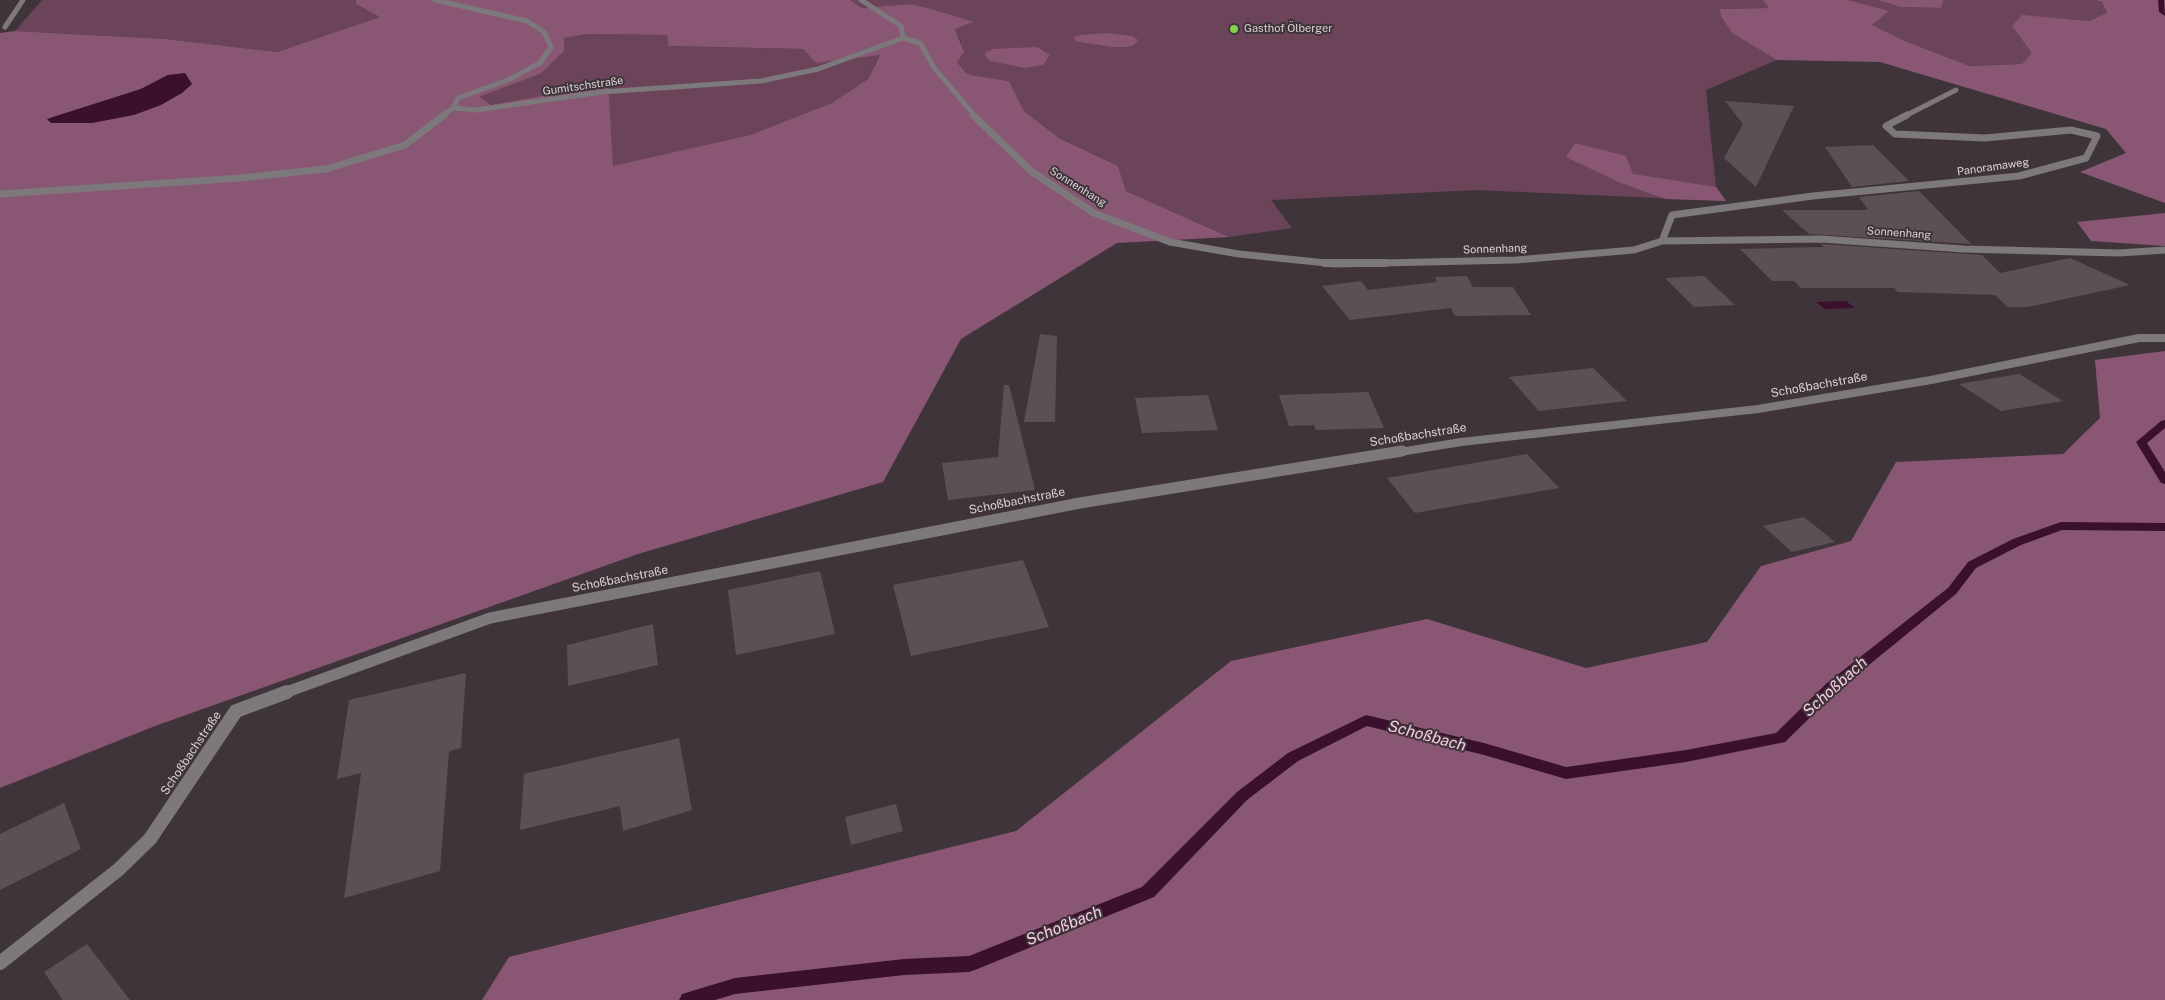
<!DOCTYPE html>
<meta charset="utf-8">
<style>
body{margin:0}
canvas{display:block;background:#3f343a}
</style>
<canvas width="2165" height="1000"></canvas>
<script>
const g = document.querySelector('canvas').getContext('2d');
g.lineJoin = 'round';
function fillPath(path, color) {
  g.fillStyle = color;
  g.fill(path, 'evenodd');
}
function poly(rows) {
  const path = new Path2D();
  for (const r of rows) {
    path.moveTo(r[0], r[1]);
    for (let i = 2; i < r.length; i += 2) path.lineTo(r[i], r[i + 1]);
  }
  return path;
}
function strokePath(path, color, width, dash) {
  g.strokeStyle = color;
  g.lineWidth = width;
  g.lineCap = dash ? 'butt' : 'round';
  g.setLineDash(dash || []);
  g.stroke(path);
}
function drawText(font, color, halo, rows, align = 'center') {
  g.font = font + ' "Public Sans",sans-serif';
  g.lineWidth = 4;
  g.setLineDash([]);
  g.textBaseline = 'middle';
  g.strokeStyle = halo;
  g.fillStyle = color;
  for (const [text, x, y, turn = 0] of rows) {
    g.save();
    g.translate(x, y);
    g.rotate((+turn || 0) * Math.PI / 180);
    g.textAlign = isNaN(turn) ? turn : align;
    if (halo) g.strokeText(text, 0, 0);
    g.fillText(text, 0, 0);
    g.restore();
  }
}
fillPath(poly([
 [42,0,356,0,356,4,381,17,277,52,166,39,15,31],
 [850,0,1763,0,1769,8,1721,9,1732,33,1777,60,1706,90,1716,187,1726,201,1476,190,1271,200,1292,228,1229,237,1126,191,1118,166,1059,138,1024,111,1009,81,971,75,965,72,957,62,961,42,955,29,973,22,910,4,862,8],
 [1848,0,1878,0,1900,7,1941,8,1944,0,2095,0,2102,2,2107,14,2089,21,2022,16,2012,26,2033,53,2022,64,1970,66,1905,41,1872,25,1888,11],
 [587,34,667,35,668,46,803,49,816,63,880,54,868,79,833,103,750,135,613,167,478,97,540,74,564,38]
]), '#6b445a');
fillPath(poly([
 [356,0,850,0,862,8,910,4,931,9,974,22,955,29,964,52,957,62,965,72,971,75,1009,81,1024,111,1059,138,1118,166,1126,191,1229,237,1117,243,961,339,883,482,638,554,155,726,0,788,0,33,15,31,166,39,277,52,380,17,356,4],
 [587,34,667,35,668,46,803,49,816,63,880,55,868,79,832,103,750,135,613,166,608,84,492,105,479,97,540,74,564,51,564,38],
 [168,75,182,93,47,119,141,89],
 [1763,0,1848,0,1889,11,1872,25,1905,41,1970,66,2022,64,2032,53,2012,26,2022,15,2089,21,2107,13,2102,2,2095,0,2165,0,2165,203,2080,172,2126,153,2106,129,1880,62,1777,60,1732,33,1721,16,1720,9,1769,8],
 [1878,0,1944,0,1941,8,1900,7],
 [1107,33,1132,36,1138,40,1134,45,1128,47,1112,47,1075,41,1074,37,1081,35],
 [1037,47,1050,55,1043,65,1025,68,990,61,985,56,986,52,993,49],
 [1575,143,1626,156,1633,174,1716,187,1726,201,1665,199,1621,183,1566,157],
 [2165,213,2165,246,2091,241,2077,222],
 [2165,351,2165,1000,482,1000,509,957,1016,831,1231,661,1427,619,1586,668,1707,642,1761,566,1851,541,1896,462,2063,454,2100,418,2095,360]
]), '#895774');
fillPath(poly([
 [185,73,192,84,182,93,161,105,134,115,92,123,51,123,47,119,141,89,168,75],
 [1846,301,1855,308,1825,309,1816,302]
]), '#3b102c');
fillPath(poly([
 [2158,0,2164,0,2165,16,2159,12,2158,0],
 [2165,420,2165,428,2147,443,2165,472,2165,484,2161,483,2136,442,2161,421,2165,420],
 [2061,522,2165,523,2165,531,2062,530,2021,545,1976,568,1956,594,1837,691,1785,742,1686,762,1566,779,1484,755,1367,726,1298,761,1247,800,1154,897,975,970,969,972,904,975,735,994,715,1000,679,1000,682,994,735,978,904,959,969,956,1142,887,1237,792,1288,753,1366,715,1484,743,1566,767,1686,750,1776,733,1827,683,1948,588,1968,562,2013,539,2061,522]
]), '#3b102c');
fillPath(poly([
 [1725,101,1794,106,1756,187,1724,158,1743,124],
 [1873,145,1909,181,1852,187,1825,147],
 [1919,191,1971,244,1809,234,1782,210,1868,210,1859,197],
 [1821,244,1982,255,2000,273,2070,258,2130,285,2028,307,2008,307,1995,295,1898,292,1894,288,1801,288,1794,281,1772,281,1740,249,1824,247],
 [1467,276,1473,287,1513,287,1531,315,1455,316,1451,308,1350,320,1322,286,1361,281,1368,290,1437,282,1435,277],
 [1704,276,1735,305,1694,307,1665,278],
 [1040,334,1057,336,1055,422,1024,422],
 [1593,368,1627,401,1539,411,1509,377],
 [2019,374,2063,401,2001,411,1959,384],
 [1004,385,1009,385,1035,490,948,500,942,463,998,457],
 [1368,392,1384,428,1316,430,1314,425,1289,426,1279,395],
 [1208,395,1218,430,1142,433,1135,398],
 [1527,454,1559,488,1415,513,1387,478],
 [1804,517,1835,542,1792,552,1763,526],
 [1023,560,1049,627,911,656,893,585],
 [820,571,835,634,736,655,728,590],
 [653,624,658,665,568,686,567,645],
 [466,673,461,748,449,751,440,871,344,898,361,773,337,779,349,700],
 [679,738,692,810,623,831,620,806,520,830,524,774],
 [64,803,81,849,0,890,0,834],
 [896,804,903,831,851,845,845,817],
 [87,944,130,1000,63,1000,44,972]
]), '#5b5056');
strokePath(poly([
 [435,0,527,21,544,32,551,47,540,63,508,80,458,98,453,108,476,110,602,92,761,81,818,69,903,38],
 [861,0,901,26,903,38],
 [5,27,23,0],
 [903,38,920,43,935,69,975,116],
 [442,116,453,108],
 [1905,116,1956,90]
]), '#7d787b', 5);
strokePath(poly([
 [973,115,1031,171,1094,213,1170,242,1239,254,1336,264,1516,260,1634,250,1662,241,1821,239,1963,249,2119,253,2165,250],
 [0,194,240,178,326,169,405,145,444,115],
 [1662,241,1672,215,1813,196,2019,176,2086,158,2097,136,2071,130,1985,138,1895,134,1886,126,1907,115]
]), '#7d787b', 7);
strokePath(poly([
 [1325,263,1385,263],
 [1394,453,1461,442,1758,409,1931,380,2139,338,2165,338]
]), '#7d787b', 8);
strokePath(poly([
 [284,693,490,618,1080,503,1402,451]
]), '#7d787b', 11);
strokePath(poly([
 [0,963,118,870,150,839,236,711,287,692]
]), '#7d787b', 14);
for (const [x, y, r, color] of [
 [1234,29,5,"#85cf4d"]
]) {
  const dot = new Path2D();
  dot.arc(x, y, r, 0, 2 * Math.PI);
  g.fillStyle = color;
  g.fill(dot);
  strokePath(dot, '#3f343a', 2);
}
drawText('11px', '#d9d3d6', '#3f343a', [
 ["Gasthof Ölberger",1244,29]
], 'left');
drawText('11px', '#d9d3d6', '#3f343a', [
 ["Gumitschstraße",583,86,-8],
 ["Panoramaweg",1993,167,-8],
 ["Sonnenhang",1078,187,32],
 ["Sonnenhang",1899,233,4],
 ["Sonnenhang",1495,249,-2]
]);
drawText('12px', '#d9d3d6', '#3f343a', [
 ["Schoßbachstraße",1819,385,-10],
 ["Schoßbachstraße",1418,435,-9],
 ["Schoßbachstraße",1017,501,-11],
 ["Schoßbachstraße",620,579,-11],
 ["Schoßbachstraße",191,753,-56]
]);
drawText('italic 16px', '#facae5', '#3f343a', [
 ["Schoßbach",1835,687,-42],
 ["Schoßbach",1427,736,15],
 ["Schoßbach",1064,926,-22]
]);
</script>
